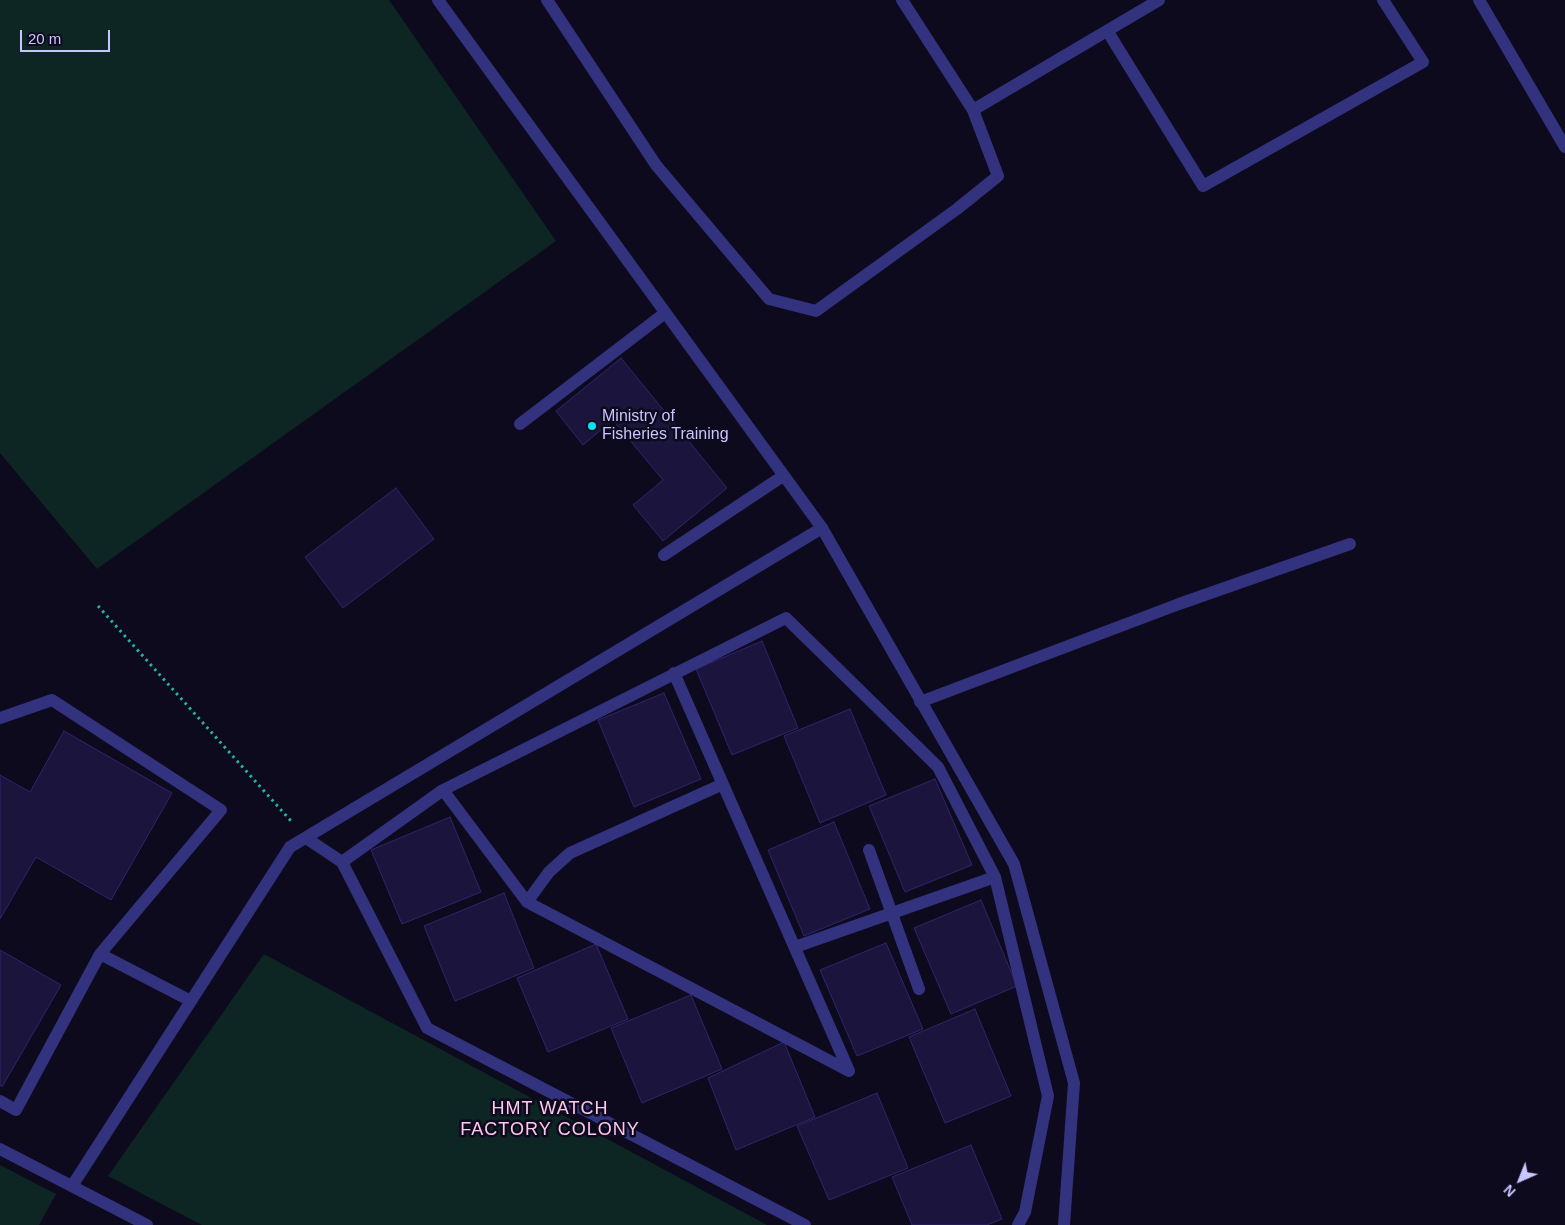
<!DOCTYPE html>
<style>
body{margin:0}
#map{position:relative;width:1565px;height:1225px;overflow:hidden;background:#0c0a1c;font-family:Helvetica,sans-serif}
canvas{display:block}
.north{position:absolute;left:1495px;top:1155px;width:50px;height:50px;-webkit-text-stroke:4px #0c0a1c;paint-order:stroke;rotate:224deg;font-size:14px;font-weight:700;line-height:20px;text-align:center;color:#c9c5ff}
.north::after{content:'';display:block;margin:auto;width:18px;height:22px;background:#c9c5ff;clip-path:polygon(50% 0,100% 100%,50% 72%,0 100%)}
.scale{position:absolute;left:20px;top:30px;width:90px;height:22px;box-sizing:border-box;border:2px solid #c9c5ff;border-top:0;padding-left:6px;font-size:15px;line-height:18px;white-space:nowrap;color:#c9c5ff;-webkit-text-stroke:4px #0c0a1c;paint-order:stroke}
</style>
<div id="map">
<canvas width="1565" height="1225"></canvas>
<div class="north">N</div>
<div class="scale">20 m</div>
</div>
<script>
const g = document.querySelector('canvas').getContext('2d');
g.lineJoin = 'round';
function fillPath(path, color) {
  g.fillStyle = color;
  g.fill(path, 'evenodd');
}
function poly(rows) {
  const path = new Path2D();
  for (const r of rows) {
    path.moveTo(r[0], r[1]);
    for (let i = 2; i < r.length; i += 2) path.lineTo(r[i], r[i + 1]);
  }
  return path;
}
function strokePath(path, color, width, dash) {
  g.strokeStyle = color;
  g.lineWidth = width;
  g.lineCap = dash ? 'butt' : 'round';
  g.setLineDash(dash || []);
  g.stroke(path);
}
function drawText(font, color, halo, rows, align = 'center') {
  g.font = font + ' Helvetica,sans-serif';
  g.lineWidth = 5;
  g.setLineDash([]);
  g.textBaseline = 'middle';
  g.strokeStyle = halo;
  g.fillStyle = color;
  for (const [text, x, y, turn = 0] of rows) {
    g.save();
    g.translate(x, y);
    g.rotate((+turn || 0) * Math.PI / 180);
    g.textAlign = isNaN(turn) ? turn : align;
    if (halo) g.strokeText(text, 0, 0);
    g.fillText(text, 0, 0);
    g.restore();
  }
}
fillPath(poly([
 [0,0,389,0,556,241,97,569,0,453],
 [264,954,767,1225,202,1225,108,1176],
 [0,1165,56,1194,39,1225,0,1225]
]), '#0d2624');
const building = poly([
 [621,358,727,488,663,541,633,505,663,480,613,420,583,445,556,411,621,358],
 [396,488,434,539,343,608,305,557,396,488],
 [762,641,798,728,732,755,696,669,762,641],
 [664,693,701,779,634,807,598,720,664,693],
 [850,709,886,795,820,823,784,736,850,709],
 [64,731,172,793,111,900,36,857,0,919,0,775,30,792,64,731],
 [935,779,972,865,905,892,869,806,935,779],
 [450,817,481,892,402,924,371,850,450,817],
 [834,822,870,909,804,936,768,850,834,822],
 [504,893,534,968,455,1001,424,926,504,893],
 [981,900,1017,986,951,1014,914,928,981,900],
 [886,943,923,1029,857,1056,820,970,886,943],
 [596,944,628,1019,548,1052,517,978,596,944],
 [0,950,61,985,2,1087,0,1085,0,950],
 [691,995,722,1069,642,1103,611,1028,691,995],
 [975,1009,1011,1096,945,1123,909,1037,975,1009],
 [784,1042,815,1117,736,1150,708,1078,784,1042],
 [877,1093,908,1168,829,1200,797,1126,877,1093],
 [971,1145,1002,1219,987,1225,912,1225,892,1177,971,1145]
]);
fillPath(building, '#1b153e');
strokePath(building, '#30256c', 1);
strokePath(poly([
 [98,606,291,821]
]), '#25b3a4', 3, [2.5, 4]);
strokePath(poly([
 [547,0,656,165,769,299,816,311,957,209,998,176,973,110,902,0],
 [1479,0,1565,147],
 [1108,32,1203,186,1423,62,1383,0],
 [973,110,1159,0],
 [520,424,665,313],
 [664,555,783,476],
 [920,702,1179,604,1350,544],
 [443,790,527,902,849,1071,674,673],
 [306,838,342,862,427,1028,805,1225],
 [869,850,919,989],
 [342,862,443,790,786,618,938,767,995,877,1048,1096,1025,1212,1018,1225],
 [527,902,549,872,570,853,723,784],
 [795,947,995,877]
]), '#32327e', 12);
strokePath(poly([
 [0,718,52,700,221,810,100,954,16,1110,0,1101],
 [100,954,191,1001],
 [0,1149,147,1225],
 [72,1186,290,847,822,528]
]), '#32327e', 12);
strokePath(poly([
 [438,0,822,528,1014,864,1074,1083,1064,1225]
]), '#32327e', 12);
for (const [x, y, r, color] of [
 [592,426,5,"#00e3f0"]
]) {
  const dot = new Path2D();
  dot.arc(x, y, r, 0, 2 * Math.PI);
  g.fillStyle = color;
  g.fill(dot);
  strokePath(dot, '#0c0a1c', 2);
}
drawText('16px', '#c9c5ff', '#0c0a1c', [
 ["Ministry of",602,417],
 ["Fisheries Training",602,435]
], 'left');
g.letterSpacing = '1px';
drawText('18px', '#ffc7ed', '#0c0a1c', [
 ["HMT WATCH",550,1109],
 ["FACTORY COLONY",550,1130]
]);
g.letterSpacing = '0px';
</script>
